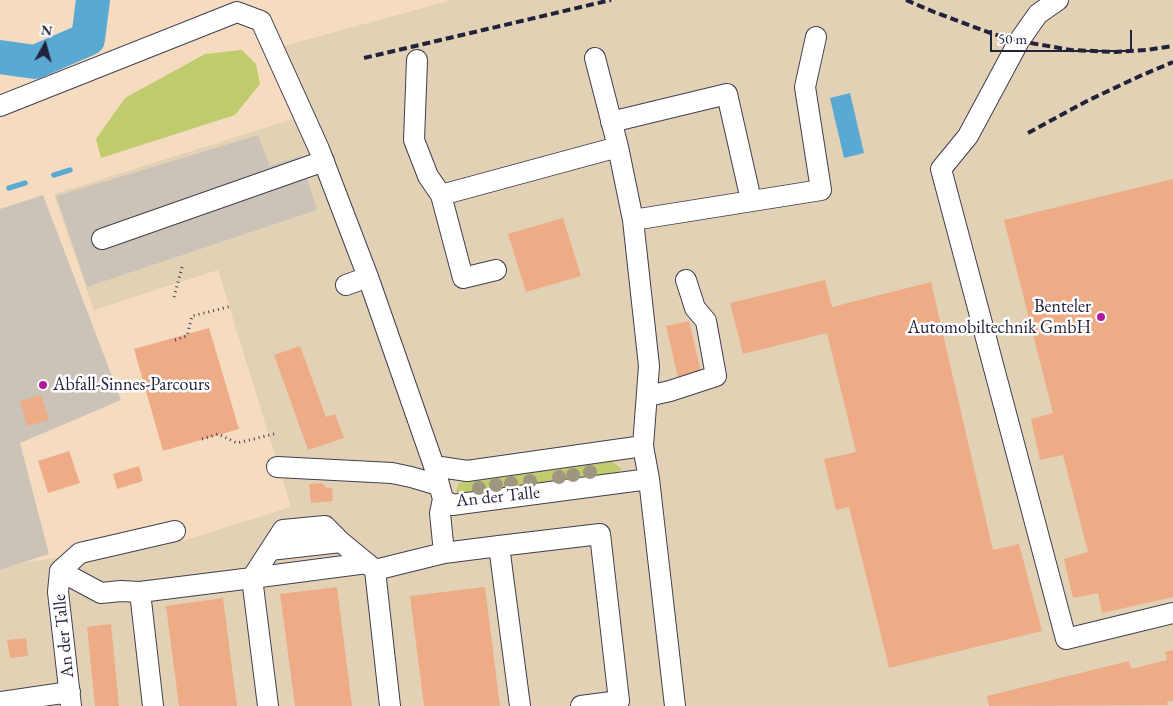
<!DOCTYPE html>
<style>
body{margin:0}
#map{position:relative;width:1173px;height:706px;overflow:hidden;background:#f5dcc0;font-family:"EB Garamond",serif}
canvas{display:block}
.north{position:absolute;left:20px;top:20px;width:50px;height:50px;-webkit-text-stroke:4px #fff;paint-order:stroke;rotate:7deg;font-size:14px;font-weight:700;line-height:20px;text-align:center;color:#22223b}
.north::after{content:'';display:block;margin:auto;width:18px;height:22px;background:#22223b;clip-path:polygon(50% 0,100% 100%,50% 72%,0 100%)}
.scale{position:absolute;left:990px;top:30px;width:142px;height:22px;box-sizing:border-box;border:2px solid #22223b;border-top:0;padding-left:6px;font-size:15px;line-height:18px;white-space:nowrap;color:#22223b;-webkit-text-stroke:4px #fff;paint-order:stroke}
</style>
<div id="map">
<canvas width="1173" height="706"></canvas>
<div class="north">N</div>
<div class="scale">50 m</div>
</div>
<script>
const g = document.querySelector('canvas').getContext('2d');
g.lineJoin = 'round';
function fillPath(path, color) {
  g.fillStyle = color;
  g.fill(path, 'evenodd');
}
function poly(rows) {
  const path = new Path2D();
  for (const r of rows) {
    path.moveTo(r[0], r[1]);
    for (let i = 2; i < r.length; i += 2) path.lineTo(r[i], r[i + 1]);
  }
  return path;
}
function strokePath(path, color, width, dash) {
  g.strokeStyle = color;
  g.lineWidth = width;
  g.lineCap = dash ? 'butt' : 'round';
  g.setLineDash(dash || []);
  g.stroke(path);
}
function drawText(font, color, halo, rows, align = 'center') {
  g.font = font + ' "EB Garamond",serif';
  g.lineWidth = 5;
  g.setLineDash([]);
  g.textBaseline = 'middle';
  g.strokeStyle = halo;
  g.fillStyle = color;
  for (const [text, x, y, turn = 0] of rows) {
    g.save();
    g.translate(x, y);
    g.rotate((+turn || 0) * Math.PI / 180);
    g.textAlign = isNaN(turn) ? turn : align;
    if (halo) g.strokeText(text, 0, 0);
    g.fillText(text, 0, 0);
    g.restore();
  }
}
fillPath(poly([
 [452,0,1173,0,1173,706,0,706,0,570,26,562,182,541,291,507,218,270,94,310,54,194,303,116,276,48],
 [258,135,270,166,56,196],
 [612,461,622,468,614,477,459,483]
]), '#e3d1b5');
fillPath(poly([
 [258,135,270,166,300,156,317,210,87,287,56,196],
 [43,195,121,400,20,443,49,554,0,570,0,209]
]), '#cbc3b8');
fillPath(poly([
 [242,50,256,64,260,84,235,115,101,158,96,139,125,98,205,54],
 [612,461,622,469,614,477,460,498,456,491,459,483]
]), '#bfcb6c');
fillPath(poly([
 [850,93,864,153,844,158,830,98]
]), '#59a9d3');
strokePath(poly([
 [54,175,70,170],
 [9,188,25,183]
]), '#59a9d3', 5.5);
strokePath(poly([
 [0,57,35,62,88,39,93,0]
]), '#59a9d3', 34);
fillPath(poly([
 [1173,179,1173,597,1102,613,1098,593,1073,598,1064,559,1088,552,1063,455,1040,460,1031,419,1053,413,1004,220],
 [563,218,581,276,526,292,508,234],
 [825,280,832,307,931,282,993,550,1019,544,1042,631,889,668,849,507,836,510,824,459,856,452,827,333,743,354,730,303],
 [689,321,701,372,678,377,666,326],
 [209,328,239,429,163,451,134,349],
 [300,346,326,417,335,414,344,438,308,450,274,355],
 [41,395,49,420,27,426,20,401],
 [69,451,80,483,48,493,38,461],
 [139,466,143,481,117,489,113,474],
 [322,483,327,488,332,488,333,501,311,503,309,484],
 [337,587,352,706,295,706,280,594],
 [485,587,500,706,424,706,410,596],
 [223,598,237,706,179,706,166,606],
 [111,624,119,706,95,706,87,627],
 [26,638,28,656,10,658,7,640],
 [1173,650,1173,701,1167,702,1168,705,989,706,987,696,1129,661,1131,669,1167,660,1165,652]
]), '#eeac86');
const minor = poly([
 [1058,0,1038,14,1019,41,968,136,941,169,1066,639,1173,613],
 [595,58,618,147,633,220,649,366,643,446,649,479,675,706],
 [417,60,414,140,428,176,441,195],
 [0,106,237,12,261,21,319,149,368,277,434,466,443,499,452,505,649,479],
 [611,122,727,94,751,200],
 [633,220,821,190,805,87,816,37],
 [102,239,324,161],
 [496,270,463,278,441,195,618,147],
 [346,285,368,277],
 [648,396,670,391,716,376,706,321,695,308,686,280],
 [434,466,467,471,643,446],
 [277,467,392,473,411,477,438,485],
 [443,499,440,513,444,553],
 [499,546,600,534,619,701,581,706],
 [270,550,283,530,325,526,341,542],
 [375,570,390,706],
 [60,571,101,593,121,591,140,592],
 [0,702,70,692],
 [71,706,58,592,60,571,80,553,132,541,175,531],
 [153,706,140,592,252,578,270,550,341,542,375,570,444,553,499,546,520,706],
 [268,706,252,578,367,563]
]);
strokePath(minor, '#423e4f', 22);
strokePath(poly([
 [174,297,182,267],
 [175,340,187,336,192,316,232,306],
 [202,439,218,434,237,443,274,434]
]), '#423e4f', 3, [1, 4]);
strokePath(minor, '#fff', 20);
strokePath(poly([
 [906,0,934,12,993,34,1019,41,1071,50,1115,52,1146,50,1173,46],
 [364,58,611,0],
 [1028,133,1087,101,1140,76,1173,62]
]), '#22223b', 4, [8, 4]);
g.fillStyle = '#9f9680';
for (const [x, y] of [
 [590,472],
 [573,475],
 [559,477],
 [530,481],
 [511,483],
 [496,485],
 [479,488]
]) {
  g.beginPath();
  g.arc(x, y, 7, 0, 2 * Math.PI);
  g.fill();
}
for (const [x, y, r, color] of [
 [1101,317,5,"#b5179e"],
 [43,385,5,"#b5179e"]
]) {
  const dot = new Path2D();
  dot.arc(x, y, r, 0, 2 * Math.PI);
  g.fillStyle = color;
  g.fill(dot);
  strokePath(dot, '#fff', 2);
}
drawText('18px', '#22223b', '#fff', [
 ["Benteler",1091,307],
 ["Automobiltechnik GmbH",1091,328],
 ["Abfall-Sinnes-Parcours",53,385,"left"]
], 'right');
drawText('18px', '#22223b', '#fff', [
 ["An der Talle",498,497,-6],
 ["An der Talle",64,636,-96]
]);
</script>
